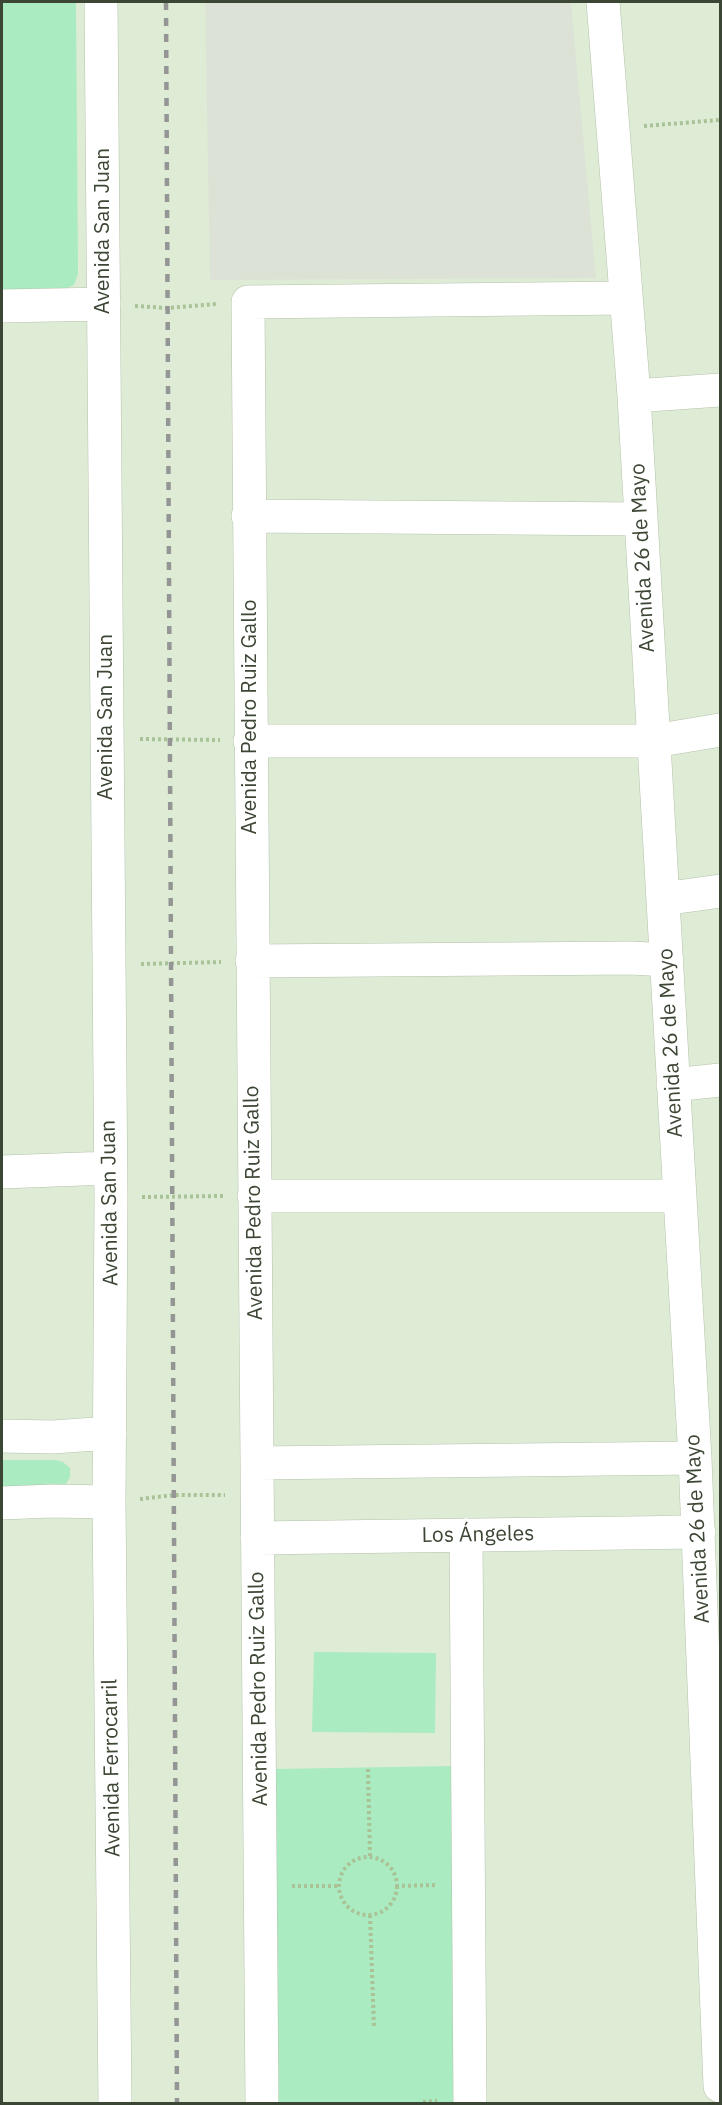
<!DOCTYPE html>
<meta charset="utf-8">
<style>
body{margin:0}
#map{position:relative;width:722px;height:2105px;overflow:hidden;background:#eaf3e4;font-family:"IBM Plex Sans",sans-serif}
canvas{display:block}
.frame{position:absolute;inset:0;border:3px solid #3c4634;pointer-events:none}
</style>
<div id="map">
<canvas width="722" height="2105"></canvas>
<div class="frame"></div>
</div>
<script>
const g = document.querySelector('canvas').getContext('2d');
g.lineJoin = 'round';
function fillPath(path, color) {
  g.fillStyle = color;
  g.fill(path, 'evenodd');
}
function poly(rows) {
  const path = new Path2D();
  for (const r of rows) {
    if (r.length === 3) {
      path.moveTo(r[0] + r[2], r[1]);
      path.arc(r[0], r[1], r[2], 0, 2 * Math.PI);
      continue;
    }
    path.moveTo(r[0], r[1]);
    for (let i = 2; i < r.length; i += 2) path.lineTo(r[i], r[i + 1]);
  }
  return path;
}
function strokePath(path, color, width, dash) {
  g.strokeStyle = color;
  g.lineWidth = width;
  g.lineCap = dash ? 'butt' : 'round';
  g.setLineDash(dash || []);
  g.stroke(path);
}
function drawText(font, color, halo, rows, align = 'center') {
  g.font = font + ' "IBM Plex Sans",sans-serif';
  g.lineWidth = 6;
  g.setLineDash([]);
  g.textBaseline = 'middle';
  g.strokeStyle = halo;
  g.fillStyle = color;
  for (const [text, x, y, turn = 0] of rows) {
    g.save();
    g.translate(x, y);
    g.rotate((+turn || 0) * Math.PI / 180);
    g.textAlign = isNaN(turn) ? turn : align;
    if (halo) g.strokeText(text, 0, 0);
    g.fillText(text, 0, 0);
    g.restore();
  }
}
fillPath(poly([
 [2,2,720,2,720,2103,2,2103]
]), '#deecd6');
fillPath(poly([
 [205,2,571,2,596,278,210,280]
]), '#dde2d6');
fillPath(poly([
 [2,2,76,2,78,274,74,285,62,290,2,290],
 [2,1460,56,1460,63,1462,70,1468,70,1477,66,1484,60,1487,2,1487],
 [314,1652,436,1653,435,1733,312,1732],
 [451,1766,459,2103,279,2103,275,1769]
]), '#aaebc1');
const minor = poly([
 [101,2,111,1198,109,1502,115,2104],
 [603,2,634,396,695,1458,720,2086],
 [2,306,104,304],
 [634,396,720,390],
 [248,516,640,519],
 [250,741,654,741,720,730],
 [663,899,720,891],
 [252,961,631,958,667,960],
 [673,1085,720,1080],
 [2,1172,109,1168],
 [254,1196,680,1196],
 [2,1436,53,1437,110,1433],
 [257,1463,695,1458],
 [2,1503,53,1501,109,1502],
 [466,1535,470,2104],
 [257,1538,699,1532],
 [262,2104,248,302,626,298]
]);
strokePath(minor, '#b4c2a9', 34);
strokePath(poly([
 [644,126,720,120],
 [135,306,168,308,217,304],
 [140,739,220,740],
 [141,964,221,962],
 [142,1197,224,1196],
 [140,1499,174,1495,225,1495],
 [368,1769,370,1858],
 [368,1886,29],
 [292,1886,339,1886],
 [396,1886,438,1885],
 [370,1915,374,2027],
 [423,2102,437,2101]
]), '#a9c296', 4, [3, 3]);
strokePath(minor, '#fff', 33);
strokePath(poly([
 [166,2,177,2104]
]), '#959595', 4.5, [8, 8]);
drawText('21px', '#3c4634', '#fff', [
 ["Avenida San Juan",103,231,-90],
 ["Avenida 26 de Mayo",643,558,-93],
 ["Avenida San Juan",106,717,-90],
 ["Avenida Pedro Ruiz Gallo",250,717,-90],
 ["Avenida 26 de Mayo",671,1043,-93],
 ["Avenida San Juan",110,1203,-91],
 ["Avenida Pedro Ruiz Gallo",254,1203,-91],
 ["Avenida 26 de Mayo",698,1529,-93],
 ["Los Ángeles",478,1535,-1],
 ["Avenida Pedro Ruiz Gallo",259,1689,-91],
 ["Avenida Ferrocarril",112,1768,-91]
]);
</script>
